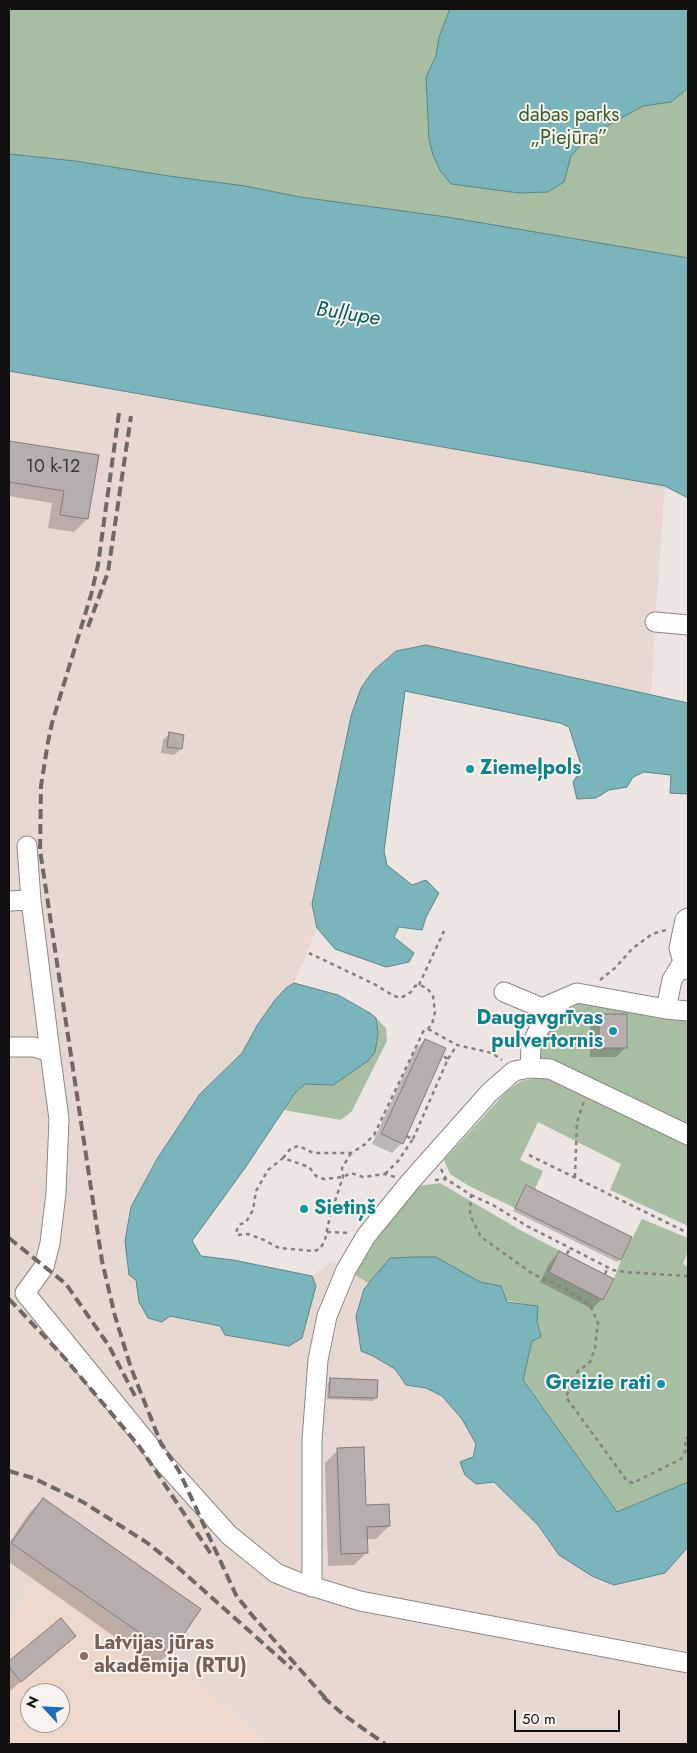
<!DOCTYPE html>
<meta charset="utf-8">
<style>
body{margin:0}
#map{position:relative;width:697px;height:1753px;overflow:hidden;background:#ece5e1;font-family:Jost,sans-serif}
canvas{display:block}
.frame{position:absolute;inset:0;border:10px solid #12100f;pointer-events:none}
.north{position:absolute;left:20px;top:1683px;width:50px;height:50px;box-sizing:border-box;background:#f9f3ef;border:1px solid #9d9895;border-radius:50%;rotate:295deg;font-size:14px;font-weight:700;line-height:20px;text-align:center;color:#12100f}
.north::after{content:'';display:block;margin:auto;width:18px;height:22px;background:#1a6dbb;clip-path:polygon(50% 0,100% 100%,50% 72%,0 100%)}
.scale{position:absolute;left:514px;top:1710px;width:106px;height:22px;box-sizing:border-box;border:2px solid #12100f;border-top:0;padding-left:6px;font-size:15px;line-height:18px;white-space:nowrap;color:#12100f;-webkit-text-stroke:4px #f9f3ef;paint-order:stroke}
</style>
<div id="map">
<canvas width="697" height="1753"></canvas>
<div class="frame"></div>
<div class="north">N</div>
<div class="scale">50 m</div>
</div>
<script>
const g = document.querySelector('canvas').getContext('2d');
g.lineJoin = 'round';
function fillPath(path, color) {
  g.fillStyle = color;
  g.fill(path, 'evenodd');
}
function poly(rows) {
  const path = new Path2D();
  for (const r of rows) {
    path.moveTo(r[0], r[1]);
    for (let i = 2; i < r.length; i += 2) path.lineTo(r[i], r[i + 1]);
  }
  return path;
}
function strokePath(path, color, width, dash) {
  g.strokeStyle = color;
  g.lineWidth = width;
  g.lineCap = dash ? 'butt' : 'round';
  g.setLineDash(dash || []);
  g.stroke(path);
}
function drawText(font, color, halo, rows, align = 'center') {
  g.font = font + ' Jost,sans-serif';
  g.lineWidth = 4;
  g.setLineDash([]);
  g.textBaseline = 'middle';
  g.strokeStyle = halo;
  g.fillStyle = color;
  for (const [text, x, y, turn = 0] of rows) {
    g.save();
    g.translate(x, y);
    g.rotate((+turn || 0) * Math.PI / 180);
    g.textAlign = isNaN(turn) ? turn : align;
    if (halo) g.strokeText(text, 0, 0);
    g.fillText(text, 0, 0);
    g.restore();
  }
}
fillPath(poly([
 [9,371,665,486,655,622,652,682,650,694,426,645,396,651,373,671,361,688,351,716,312,904,317,928,294,983,286,988,275,1000,258,1024,242,1053,200,1094,157,1159,131,1207,139,1302,170,1316,220,1326,225,1335,289,1346,302,1337,316,1286,312,1276,333,1261,368,1283,363,1289,361,1351,373,1356,395,1369,406,1385,426,1388,442,1396,462,1419,476,1444,473,1457,476,1484,494,1482,538,1525,559,1555,665,1573,688,1547,688,1744,267,1744,195,1682,42,1569,9,1622]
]), '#e7d9d1');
fillPath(poly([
 [42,1569,204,1689,267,1744,9,1744,9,1622],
 [30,1693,60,1693,60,1723,30,1723]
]), '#eed8cc');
fillPath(poly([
 [9,9,688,9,688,268,9,164],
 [587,1002,688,1016,688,1129,539,1065,540,1041,575,1004],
 [376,1018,386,1028,387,1041,352,1111,341,1120,284,1110,295,1093,305,1084,333,1085,378,1034],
 [549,1077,688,1141,688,1226,610,1190,621,1164,538,1122,520,1160,543,1171,535,1189,526,1185,515,1208,469,1186,450,1174,444,1160,506,1092,521,1081,535,1078],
 [440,1183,520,1230,614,1279,621,1260,642,1219,688,1238,688,1251,683,1264,688,1267,688,1482,617,1512,523,1380,532,1341,541,1337,537,1321,538,1306,383,1279,368,1283,349,1271,410,1187]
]), '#a8bea2');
const water = poly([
 [450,9,688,9,688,88,671,102,643,106,589,136,571,156,564,182,548,192,519,193,451,184,440,170,433,155,429,139,426,77,436,56,439,37,450,9],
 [9,154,75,161,169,176,245,186,300,197,447,217,688,258,688,498,665,486,9,371,9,154],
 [426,645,688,703,688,794,670,793,671,775,644,772,633,777,627,787,609,790,596,798,577,799,573,782,582,768,569,727,560,723,405,691,384,851,387,865,412,885,426,880,439,893,426,917,422,930,399,927,394,937,414,953,409,962,386,967,335,949,317,928,312,904,351,716,361,688,373,671,396,651,426,645],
 [294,983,338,995,370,1013,376,1018,378,1034,375,1052,368,1061,333,1085,305,1084,295,1093,245,1168,192,1241,201,1256,233,1260,312,1276,316,1286,302,1338,289,1346,225,1335,220,1326,170,1316,162,1322,148,1318,139,1302,136,1280,129,1275,125,1241,131,1207,157,1159,200,1094,242,1053,258,1024,275,1000,286,988,294,983],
 [415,1257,436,1257,480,1282,501,1286,507,1302,538,1306,537,1321,541,1337,532,1341,523,1380,617,1512,688,1482,688,1547,665,1573,614,1585,592,1576,559,1555,538,1525,494,1482,476,1484,465,1475,460,1462,473,1457,476,1444,462,1419,442,1396,426,1388,406,1385,395,1369,373,1356,361,1351,356,1316,364,1289,390,1258,415,1257]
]);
fillPath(water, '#7ab5bc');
strokePath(water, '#5b8488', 1);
fillPath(poly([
 [9,442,97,456,87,519,74,532,48,528,52,503,9,496],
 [169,734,181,749,174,755,161,753,163,740],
 [599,1015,626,1047,616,1057,590,1057,590,1025],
 [425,1040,402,1143,392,1153,372,1144,415,1050],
 [527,1186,631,1237,620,1260,617,1262,513,1211],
 [560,1252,602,1299,592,1309,540,1282,550,1262],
 [331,1380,376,1398,373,1401,327,1399,328,1383],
 [338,1450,365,1506,389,1526,376,1539,366,1539,367,1552,354,1565,328,1566,325,1463],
 [43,1499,169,1653,156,1666,9,1562,9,1543,30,1512],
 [60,1620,74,1636,10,1691,9,1689,9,1662]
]), '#0003');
const building = poly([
 [9,441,99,455,88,519,60,515,64,491,9,482,9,441],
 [169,732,184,735,182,749,167,747,169,732],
 [599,1014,627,1014,627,1048,599,1048,599,1014],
 [425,1039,446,1048,403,1144,381,1134,425,1039],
 [526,1185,632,1237,621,1260,515,1208,526,1185],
 [559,1251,614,1279,603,1300,549,1272,559,1251],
 [330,1378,378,1380,377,1398,329,1397,330,1378],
 [364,1447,366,1505,389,1504,390,1526,367,1527,368,1553,341,1554,337,1448,364,1447],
 [43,1498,201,1609,170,1654,11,1543,43,1498],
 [61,1618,76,1636,21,1682,9,1667,9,1661,61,1618]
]);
fillPath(building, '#b5aeac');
strokePath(building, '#817b79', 1);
const minor = poly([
 [655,622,688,625],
 [27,846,31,900,50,1052],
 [9,901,31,900],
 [688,918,685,920,679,948,683,962,688,970],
 [504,992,542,1008,577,993,666,1009,688,1011],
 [666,1009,672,980,683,962],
 [9,1047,34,1047,50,1052,59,1119,56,1193,50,1243,44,1267,25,1293,157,1455,229,1535,276,1573,298,1582,360,1601,688,1663],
 [530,1068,531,1046,540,1027,562,1001],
 [312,1587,312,1440,318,1360,327,1316,346,1270,366,1236,410,1182,489,1093,514,1071,530,1068,550,1069,688,1135]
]);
strokePath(minor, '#8d8783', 21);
strokePath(poly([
 [600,980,615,968,632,949,652,934,666,930],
 [419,985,444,931],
 [428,1029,457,1045,492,1053,502,1060],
 [448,1059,457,1045],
 [413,1139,448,1059,443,1056],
 [351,1153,342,1168,343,1177,330,1216,325,1240,320,1249,314,1251,279,1248,264,1240,248,1234,238,1235,236,1232,239,1225,246,1222,253,1210,256,1191,268,1170,283,1158,309,1167,316,1176,324,1179,343,1177,351,1173,363,1177,385,1174,395,1177],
 [529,1155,688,1233],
 [283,1158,291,1148,299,1146,313,1153,351,1153,364,1145,374,1135,424,1030,428,1029,432,1024,435,1012,433,996,427,988,419,985,415,986,411,992,401,998,394,996,374,984,309,953],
 [441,1169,446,1179,471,1195,470,1215,481,1237,533,1274,566,1289,590,1305,598,1323,595,1348,590,1362,578,1371,572,1382,566,1397,627,1481,633,1483,681,1459,686,1450,685,1439,688,1437],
 [385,1174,398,1161,413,1139,406,1136],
 [575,1177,577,1122,584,1101],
 [435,1180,446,1179],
 [471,1195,493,1205,527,1226,613,1270,626,1272,688,1276],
 [327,1232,350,1233],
 [567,1254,570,1248],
 [605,1274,608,1267]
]), '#86817e', 2.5, [4, 4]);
strokePath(minor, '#fff', 19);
strokePath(poly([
 [119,413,98,565,91,595,52,723,48,742,41,786,40,850,102,1261,115,1316,131,1368,162,1446],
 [88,627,108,572,131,416],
 [9,1238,66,1284,109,1346,135,1396],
 [9,1299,62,1355,139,1446,211,1554],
 [159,1440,179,1471,236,1595,251,1614,328,1701],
 [9,1471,33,1478,83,1502,146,1542,174,1564,292,1669],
 [323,1697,344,1715,385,1744]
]), '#6e6967', 4, [10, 5]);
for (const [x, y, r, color] of [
 [470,769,5,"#0f9aa8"],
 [613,1031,5,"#0f9aa8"],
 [304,1209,5,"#0f9aa8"],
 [661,1384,5,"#0f9aa8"],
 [84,1656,5,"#8d6e63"]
]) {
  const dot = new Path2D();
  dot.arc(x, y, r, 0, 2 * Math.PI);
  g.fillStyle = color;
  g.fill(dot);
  strokePath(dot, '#f9f3ef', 2);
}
drawText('18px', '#3b3836', null, [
 ["10 k-12",53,468]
]);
drawText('20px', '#375e2a', '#f9f3ef', [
 ["dabas parks",569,116],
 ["„Piejūra”",569,139]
]);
drawText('bold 20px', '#0d838f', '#f9f3ef', [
 ["Ziemeļpols",480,769],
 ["Daugavgrīvas",603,1019,"right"],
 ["pulvertornis",603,1042,"right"],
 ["Sietiņš",314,1209],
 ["Greizie rati",651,1384,"right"]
], 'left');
drawText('bold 20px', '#785e54', '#f9f3ef', [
 ["Latvijas jūras",94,1644],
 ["akadēmija (RTU)",94,1667]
], 'left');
drawText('italic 21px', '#005a62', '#f9f3ef', [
 ["Buļļupe",348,315,9]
]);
</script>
